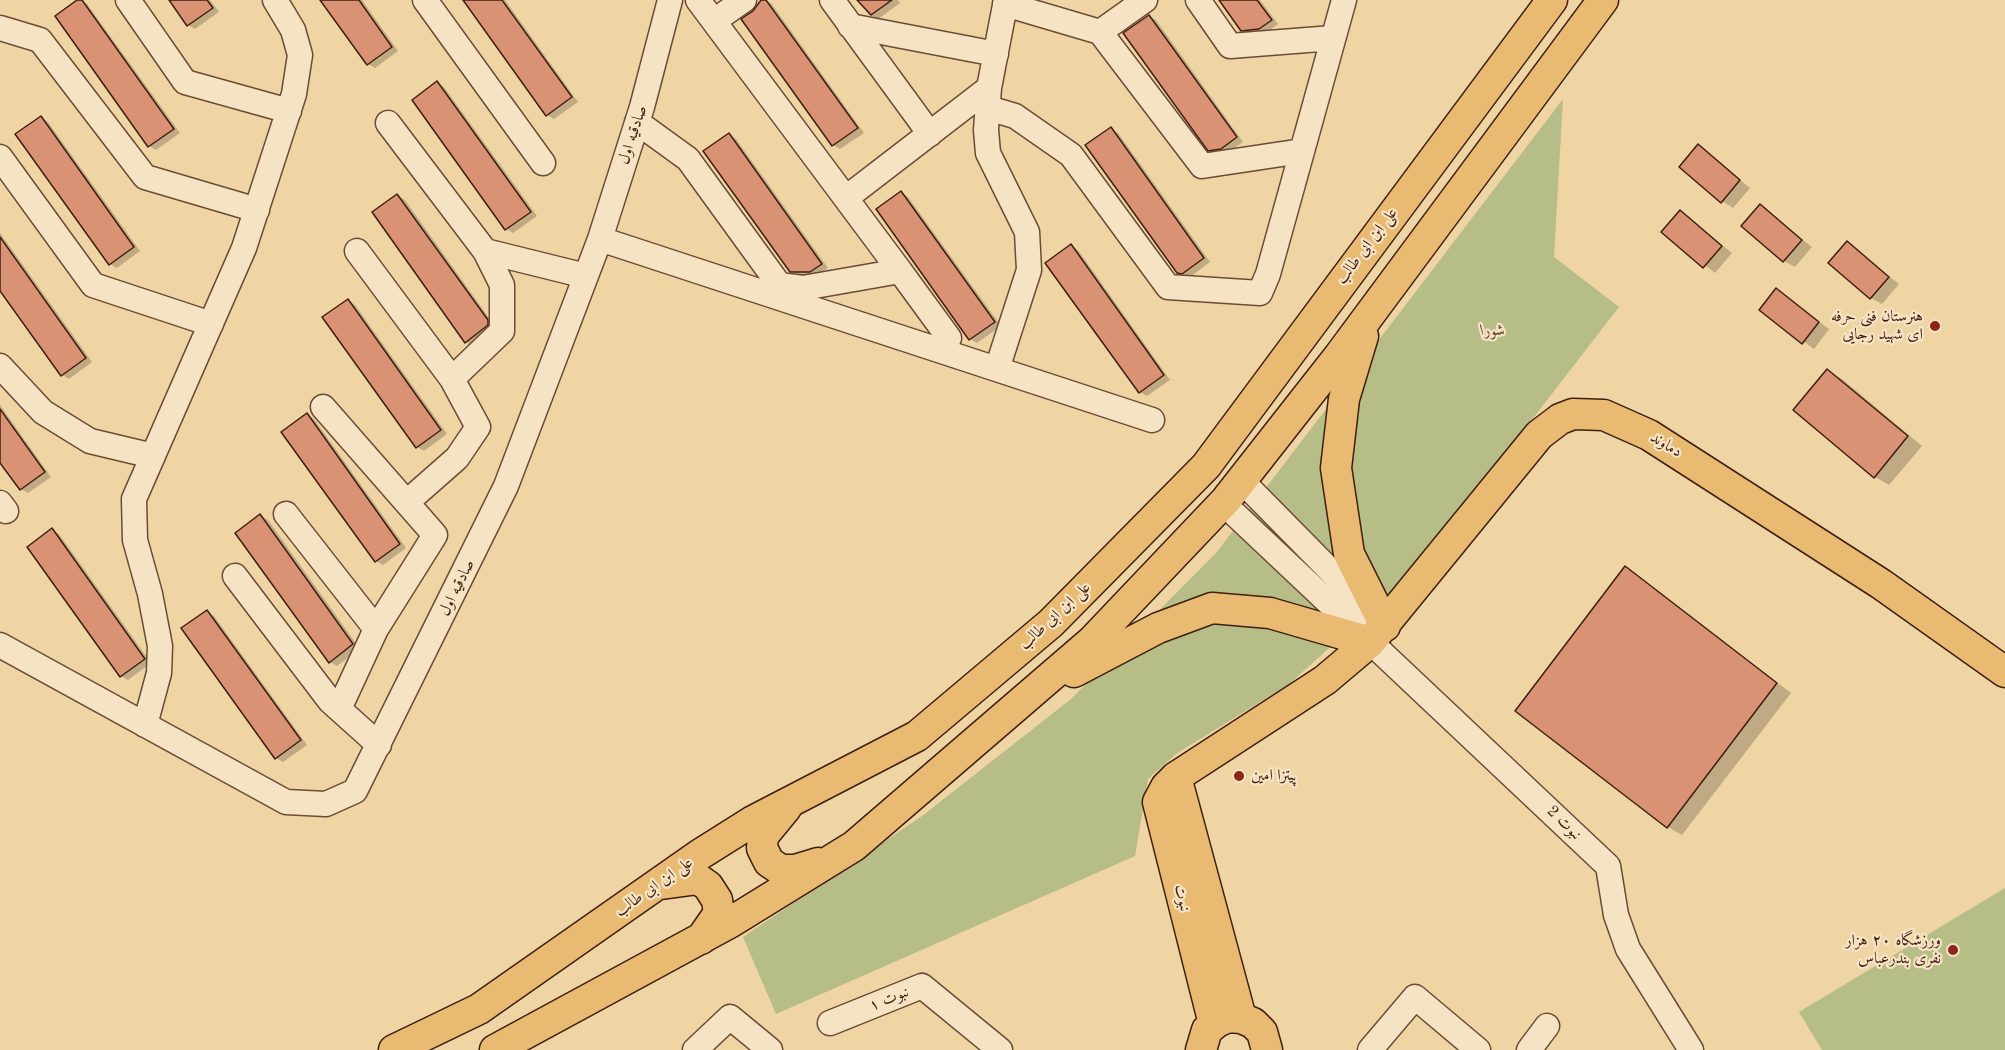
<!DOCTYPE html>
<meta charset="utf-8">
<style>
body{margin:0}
canvas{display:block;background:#efd4a4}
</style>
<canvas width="2005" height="1050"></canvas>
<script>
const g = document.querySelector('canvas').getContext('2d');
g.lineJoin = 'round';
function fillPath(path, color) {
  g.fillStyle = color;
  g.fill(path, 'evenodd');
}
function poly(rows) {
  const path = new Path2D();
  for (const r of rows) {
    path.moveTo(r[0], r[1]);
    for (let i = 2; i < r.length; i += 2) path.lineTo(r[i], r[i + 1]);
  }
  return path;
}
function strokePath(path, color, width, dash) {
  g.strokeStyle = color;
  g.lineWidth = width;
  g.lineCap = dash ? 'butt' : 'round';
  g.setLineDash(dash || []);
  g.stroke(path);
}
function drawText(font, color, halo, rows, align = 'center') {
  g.font = font + ' "Old Standard TT",Amiri,serif';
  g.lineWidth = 4.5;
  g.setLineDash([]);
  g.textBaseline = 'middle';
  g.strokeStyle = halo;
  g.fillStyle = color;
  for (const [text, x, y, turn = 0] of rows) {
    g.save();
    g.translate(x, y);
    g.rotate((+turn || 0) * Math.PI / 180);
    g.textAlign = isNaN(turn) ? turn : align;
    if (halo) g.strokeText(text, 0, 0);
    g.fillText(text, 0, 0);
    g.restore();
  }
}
fillPath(poly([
 [1563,99,1554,257,1619,307,1415,571,1289,684,1176,754,1148,779,1135,856,776,1014,743,937,922,816,1071,699,1216,553],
 [2005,888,2005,1050,1822,1050,1799,1012]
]), '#b7bd87');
fillPath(poly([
 [80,0,87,4,180,133,156,150,149,146],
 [171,0,210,0,219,12,195,29,188,25],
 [322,0,362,0,398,51,375,68,368,64],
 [465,0,505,0,578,102,554,119,547,115],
 [764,0,771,3,864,133,840,149,833,145,743,19],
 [859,0,898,0,900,3,878,19,868,14],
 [1221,0,1260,0,1278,24,1266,33,1249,34,1242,30],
 [1149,16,1156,20,1243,142,1228,152,1217,154,1209,150],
 [437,83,444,87,537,216,513,233,506,229,414,100],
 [41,118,48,122,140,251,117,268,110,264],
 [1111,129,1118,133,1210,262,1190,277,1178,272],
 [729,135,736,139,828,268,818,275,798,275,791,271],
 [1698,146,1750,188,1733,208,1722,201],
 [901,193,908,197,1001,326,977,343,970,339],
 [398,196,405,200,494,325,473,346,466,342],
 [1760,206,1812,247,1795,267,1784,261],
 [1680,212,1732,253,1715,273,1663,232],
 [0,233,92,362,69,379,62,375,0,289],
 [1847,243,1899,284,1882,304,1871,298],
 [1071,246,1078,250,1170,380,1147,396,1140,392],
 [1776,290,1829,329,1814,349,1761,310],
 [348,301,355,305,447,434,424,451,417,447],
 [1827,371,1842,379,1922,446,1889,485,1875,477],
 [0,405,51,477,28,493,21,489,0,460],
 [307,415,314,419,406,548,383,565,376,561],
 [261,516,268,520,360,649,337,666,330,662],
 [52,530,59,534,151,663,128,680,121,676,29,547],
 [1625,568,1791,693,1682,835,1668,827],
 [207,612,214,616,307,745,283,762,276,758]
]), '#0003');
const building = poly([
 [77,0,82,0,174,129,148,147,55,16,77,0],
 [169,0,207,0,213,8,187,26,169,0],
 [320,0,359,0,392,47,367,65,320,0],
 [463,0,502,0,572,97,546,116,463,0],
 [761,0,766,0,858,128,832,146,741,19,753,11,761,0],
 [857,0,892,0,871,15,857,0],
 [1219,0,1257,0,1272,20,1259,29,1241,31,1219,0],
 [1149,15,1237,137,1221,149,1208,151,1123,33,1149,15],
 [437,81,531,212,505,230,412,100,437,81],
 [41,116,134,247,109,265,15,134,41,116],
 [1111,127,1204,258,1182,274,1177,273,1085,145,1111,127],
 [729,133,822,264,810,272,790,272,703,151,729,133],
 [1698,144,1740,180,1721,203,1679,167,1698,144],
 [901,191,995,322,969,340,876,209,901,191],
 [397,194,488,320,488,325,465,343,372,212,397,194],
 [1760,204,1802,240,1783,262,1741,226,1760,204],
 [1680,210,1722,246,1703,268,1661,232,1680,210],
 [0,237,86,358,61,376,0,291,0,237],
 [1847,241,1889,277,1870,299,1828,263,1847,241],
 [1071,244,1164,375,1139,393,1045,263,1071,244],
 [1776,288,1819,322,1802,344,1759,310,1776,288],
 [348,299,441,430,416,448,322,317,348,299],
 [1827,369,1908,436,1874,478,1793,410,1827,369],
 [0,409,45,472,20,490,0,463,0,409],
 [307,413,400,544,375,562,281,432,307,413],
 [260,514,353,644,329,663,235,533,260,514],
 [52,528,145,659,120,677,27,547,52,528],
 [1625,566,1777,683,1667,828,1515,711,1625,566],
 [207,610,301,740,275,759,181,628,207,610]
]);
fillPath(building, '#da9274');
strokePath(building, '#3e1f12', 1.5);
const minor = poly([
 [128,0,185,82,289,111],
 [425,0,543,163],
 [698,0,900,271],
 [832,0,930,134],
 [1198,0,1230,46,1333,38],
 [1005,4,1100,32,1202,166,1302,151],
 [714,21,744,0],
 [850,26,996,54],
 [0,28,40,40,145,177,257,210],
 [1100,32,1145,0],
 [988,108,1015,116,1071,155,1168,287,1260,293,1268,274,1344,0],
 [637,122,688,159,791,301],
 [388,123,485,251,586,276],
 [0,157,93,285,211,324],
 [846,198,989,88],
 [600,239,1152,420],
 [357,251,452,379,478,427,457,458,407,502],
 [779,285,803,288,900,271,949,338],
 [0,366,43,412,90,441,153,456],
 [997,369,1029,270,1027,232,988,153,986,130,989,88,1006,0],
 [452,379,502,331,502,285,485,251],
 [1241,480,1373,614],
 [0,503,6,511],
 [1223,503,1608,866,1616,915,1628,949,1691,1050],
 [286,514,376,629,435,535,323,407],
 [235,576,330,701,379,745],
 [0,645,286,802,326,804,355,791,506,486,600,239,642,107,670,0],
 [339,709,376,629],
 [145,725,159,673,160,646,150,594,135,540,134,499,244,248,294,94,300,55,293,30,275,0],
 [830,1023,922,986,1000,1050],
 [695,1050,730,1017,770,1050],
 [1370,1050,1415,997,1478,1050],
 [1529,1050,1547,1026]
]);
const major = poly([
 [1363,336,1344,399,1336,468,1349,554,1385,626],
 [1074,672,1158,628,1212,608,1270,613,1370,642],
 [1176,777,1241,1018],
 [786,808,763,836,762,848,769,862,781,870,795,870,818,863],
 [661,884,698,879,708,886,717,900,719,913,701,939],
 [1214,1024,1158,802,1166,787,1176,777,1325,680,1370,642,1539,435,1560,419,1573,414,1604,415,1649,435,1881,584,2005,672],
 [394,1050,479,1009,699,855,753,821,917,736,1051,623,1206,466,1552,0],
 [495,1050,731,922,854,846,1092,641,1226,500,1339,356,1603,0],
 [1201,1050,1207,1030,1217,1022,1228,1017,1241,1018,1253,1023,1262,1032,1267,1050]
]);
strokePath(minor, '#6a4c36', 27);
strokePath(major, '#3e1f12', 33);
strokePath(minor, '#f5e3c4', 24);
strokePath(major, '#e8ba72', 30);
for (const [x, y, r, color] of [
 [1935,326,6,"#8f2418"],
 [1239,776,6,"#8f2418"],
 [1953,950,6,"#8f2418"]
]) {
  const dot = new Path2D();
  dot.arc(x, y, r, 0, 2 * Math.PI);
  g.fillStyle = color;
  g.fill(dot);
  strokePath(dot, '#f5e3c4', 2);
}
drawText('16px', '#3e1f12', '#f5e3c4', [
 ["صادقیه اول",633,135,-72],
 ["علی ابن ابی طالب",1367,246,-53],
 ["دماوند",1666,445,31],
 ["صادقیه اول",457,588,-64],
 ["علی ابن ابی طالب",1055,616,-43],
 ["نبوت 2",1564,823,44],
 ["علی ابن ابی طالب",654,887,-35],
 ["نبوت",1182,898,76],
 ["نبوت ۱",889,999,-22]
]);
drawText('16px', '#3e1f12', '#f5e3c4', [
 ["هنرستان فنی حرفه",1923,317],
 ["ای شهید رجایی",1923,335],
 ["پیتزا امین",1251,776,"left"],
 ["ورزشگاه ۲۰ هزار",1941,941],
 ["نفری بندرعباس",1941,959]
], 'right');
drawText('italic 16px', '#5c462f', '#f5e3c4', [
 ["شورا",1493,331]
]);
</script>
